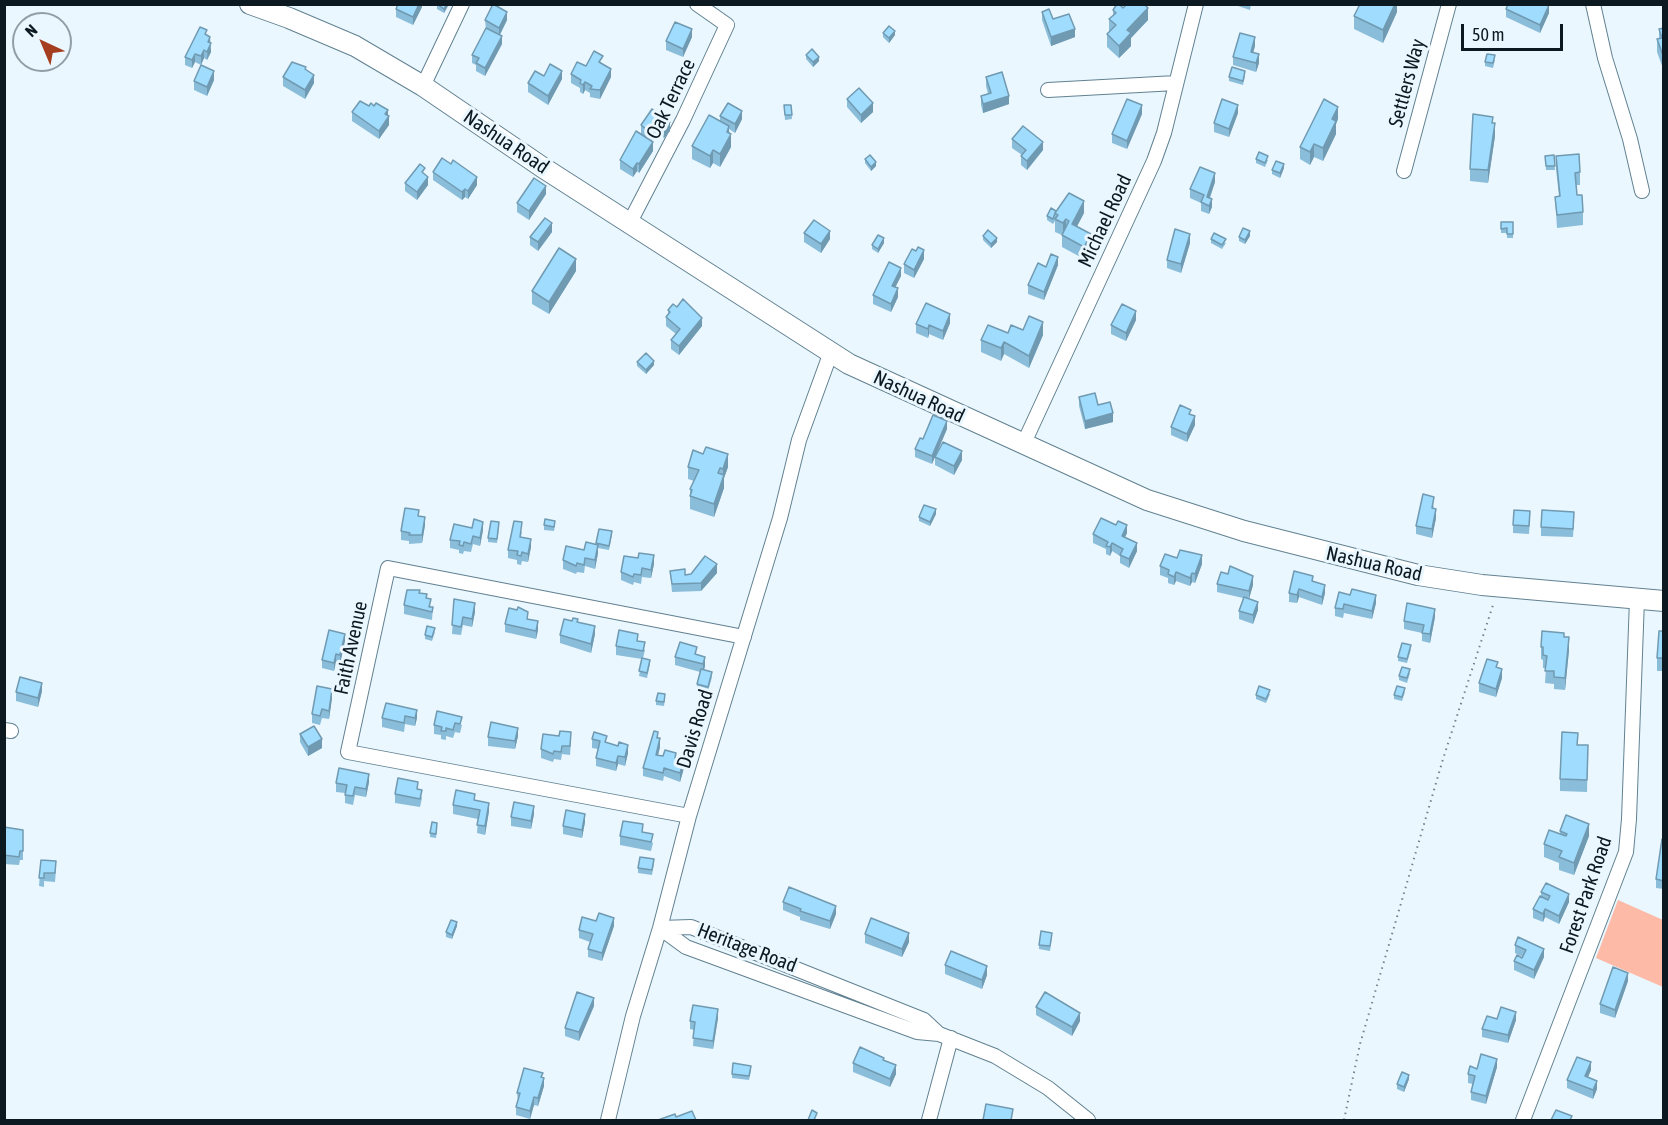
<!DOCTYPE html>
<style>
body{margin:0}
#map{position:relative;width:1668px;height:1125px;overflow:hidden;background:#eaf7fe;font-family:"Asap Condensed",sans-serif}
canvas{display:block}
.frame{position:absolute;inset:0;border:6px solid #0d1920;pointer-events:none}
.north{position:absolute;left:12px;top:12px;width:60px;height:60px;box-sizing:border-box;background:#eaf7fe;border:2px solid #929ea5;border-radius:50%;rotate:316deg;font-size:16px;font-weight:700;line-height:24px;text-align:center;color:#0d1920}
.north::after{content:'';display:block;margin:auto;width:21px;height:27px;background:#a53e1e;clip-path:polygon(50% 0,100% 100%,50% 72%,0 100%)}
.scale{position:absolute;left:1461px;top:24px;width:102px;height:27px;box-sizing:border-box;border:3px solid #0d1920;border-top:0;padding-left:8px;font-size:18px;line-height:21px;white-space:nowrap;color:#0d1920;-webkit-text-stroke:4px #eaf7fe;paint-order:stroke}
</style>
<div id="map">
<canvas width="1668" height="1125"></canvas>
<div class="frame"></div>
<div class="north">N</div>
<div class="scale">50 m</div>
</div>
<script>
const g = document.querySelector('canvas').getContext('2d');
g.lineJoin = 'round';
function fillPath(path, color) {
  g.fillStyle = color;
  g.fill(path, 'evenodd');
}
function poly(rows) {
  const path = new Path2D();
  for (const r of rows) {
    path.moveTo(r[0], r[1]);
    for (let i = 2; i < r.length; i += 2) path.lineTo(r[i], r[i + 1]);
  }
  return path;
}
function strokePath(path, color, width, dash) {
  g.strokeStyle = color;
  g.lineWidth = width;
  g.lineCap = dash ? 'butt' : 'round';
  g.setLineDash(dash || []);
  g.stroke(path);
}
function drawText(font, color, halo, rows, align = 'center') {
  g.font = font + ' "Asap Condensed",sans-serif';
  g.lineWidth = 6;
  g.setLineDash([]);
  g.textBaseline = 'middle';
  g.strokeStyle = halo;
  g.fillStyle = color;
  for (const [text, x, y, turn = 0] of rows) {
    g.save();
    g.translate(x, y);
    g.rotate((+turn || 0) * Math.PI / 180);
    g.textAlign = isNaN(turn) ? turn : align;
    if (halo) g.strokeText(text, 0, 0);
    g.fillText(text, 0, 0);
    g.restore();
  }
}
fillPath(poly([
 [1618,900,1663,920,1663,987,1596,958]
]), '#fdbaa6');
const street = poly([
 [1593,4,1605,58,1630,139,1642,191],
 [423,86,462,4],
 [1048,90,1176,83],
 [1404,171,1449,4],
 [630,222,683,120,727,25,697,4],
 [1023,445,1154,161,1164,133,1196,4],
 [4,730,11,731],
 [689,816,348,752,388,568,744,637],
 [660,928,686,947,917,1032,939,1034,995,1056,1048,1088,1088,1120],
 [660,928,691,927,924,1020,939,1034],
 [608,1120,633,1016,660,928,689,816,780,518,799,440,831,352],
 [929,1120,951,1038],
 [1523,1120,1626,852,1629,819,1637,599]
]);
const secondary = poly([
 [250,4,289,18,355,46,423,86,542,167,849,364,1147,500,1244,531,1418,575,1482,585,1664,601]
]);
strokePath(street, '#628191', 16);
strokePath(secondary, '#628191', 22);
strokePath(poly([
 [1344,1120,1360,1044,1443,759,1494,602]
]), '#768289', 2, [1.5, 4.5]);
strokePath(street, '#fff', 14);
strokePath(secondary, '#fff', 20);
fillPath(poly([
 [422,4,422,7,413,25,396,17,396,9],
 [449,4,444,13,437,9,437,5],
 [1232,4,1251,4,1250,10],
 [1397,4,1397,12,1383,43,1354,29,1354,16],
 [1123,8,1148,20,1131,38,1131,46,1119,58,1107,47,1107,34,1109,32,1109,19,1113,16,1113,10],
 [1506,9,1549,13,1540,33,1506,17],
 [1042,12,1053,19,1075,37,1051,46,1042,20],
 [485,20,507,20,500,35,502,44,485,76,476,71,476,65,472,63,472,55,486,29],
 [1664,28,1664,71,1657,52,1657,39,1659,39,1659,29],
 [883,33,895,35,889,43,883,37],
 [692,37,683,57,666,50,666,41],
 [210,43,211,52,207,60,204,58,201,65,195,62,192,68,185,65,185,57],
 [1255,46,1253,53,1259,63,1256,72,1233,65,1233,57],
 [806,55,819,61,813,67,806,59],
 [1495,60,1493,68,1485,66,1485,62],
 [603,64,611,77,600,99,590,97,590,93,585,90,583,94,580,92,580,88,571,83,571,74,586,66],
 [306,70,314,83,305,99,283,86,283,77],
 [544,76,562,79,548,105,528,92,528,83],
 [1245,76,1243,85,1229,81,1229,77],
 [986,77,1009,104,983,113,981,105,981,96,988,94,986,86],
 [214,80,207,96,194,90,194,81],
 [847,99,873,112,861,123,847,107],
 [784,105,791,105,792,119,785,120],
 [369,106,388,115,389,125,379,139,352,121,352,112],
 [652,109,670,131,664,138,657,133,651,141,653,151,639,173,637,171,633,177,620,169,620,160,641,134,641,125],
 [1238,113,1229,137,1214,132,1214,123],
 [1142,114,1127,149,1112,143,1112,134],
 [720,116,742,119,735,133,729,129,731,147,720,167,713,163,710,168,692,159,692,146,720,121],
 [1338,119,1336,124,1336,134,1323,161,1314,157,1310,165,1300,159,1300,147],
 [1493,123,1495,136,1488,183,1470,181,1470,169],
 [1012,139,1043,150,1027,170,1021,165,1021,156,1022,155,1012,148],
 [1554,155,1555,170,1546,170,1545,156],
 [1556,156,1580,172,1580,185,1576,185,1577,195,1583,212,1583,225,1557,228,1555,197,1559,196,1556,169],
 [865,159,876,166,871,171,865,163],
 [1256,159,1268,160,1265,167,1256,163],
 [1284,168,1280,178,1272,174,1272,170],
 [433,172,477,185,468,199,465,197,462,200,433,180],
 [425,175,428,185,417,200,405,191,405,183],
 [1215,182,1210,198,1212,207,1209,214,1201,211,1201,203,1190,198,1190,189],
 [546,194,529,220,517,212,517,203],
 [1056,211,1084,213,1077,226,1091,246,1084,259,1062,247,1062,235,1055,232,1055,221,1053,224,1047,220,1047,216],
 [1501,222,1513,222,1513,238,1507,238,1507,233,1501,233],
 [552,232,538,251,530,245,530,237],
 [804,233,830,239,821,253,804,242],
 [983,236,997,242,991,248,983,240],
 [1250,236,1245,244,1239,241,1239,237],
 [1211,239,1226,243,1222,249,1211,243],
 [884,243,878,253,872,249,872,245],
 [1190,243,1181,273,1167,268,1167,260],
 [916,251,924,259,914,278,904,273,904,264],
 [1058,265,1044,300,1028,294,1028,285,1046,267],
 [576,271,549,314,532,304,532,291],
 [901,276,895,287,898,297,891,312,873,304,873,295],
 [677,307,702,326,679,355,671,349,671,340,676,334,666,326,666,317,668,314,668,310],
 [1136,320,1126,341,1111,334,1111,325],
 [950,323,943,340,929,334,928,338,916,333,916,324],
 [1023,330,1043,335,1029,368,1004,354,1001,361,981,352,981,340],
 [637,362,654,365,646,374,637,366],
 [1079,397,1098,405,1113,422,1085,429,1079,406],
 [1191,414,1195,425,1187,442,1171,435,1171,427],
 [947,429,932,464,915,457,915,449,923,439],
 [935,457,962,460,954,475,935,465],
 [688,467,728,467,724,478,724,488,714,517,690,509,690,489,694,481,688,479],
 [1434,505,1433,509,1436,518,1432,538,1416,534,1416,526],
 [936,514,930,526,919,521,919,517],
 [419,516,425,525,422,543,409,544,409,541,401,540,401,531],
 [1530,519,1529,534,1513,533,1513,525],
 [1574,521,1573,537,1541,536,1541,527],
 [544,525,555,525,554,531,544,530],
 [499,527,497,543,488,542,488,538],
 [599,529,612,535,609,550,598,548,598,553,595,569,585,566,584,573,577,572,576,574,563,569,563,560,596,544],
 [483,530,480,546,473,544,471,552,464,551,463,554,459,553,459,550,450,548,450,540],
 [522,531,521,537,531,547,528,562,522,561,521,565,517,564,517,560,508,558,508,550],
 [1127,533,1125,537,1137,551,1129,568,1120,563,1120,556,1112,551,1110,556,1106,554,1106,549,1093,543,1093,534],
 [1177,558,1202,564,1195,583,1192,582,1190,586,1176,581,1174,585,1168,583,1168,578,1160,575,1160,566],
 [654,564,651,578,642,577,641,584,634,582,633,585,621,580,621,572],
 [670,571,685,575,717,573,701,591,672,592],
 [1313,582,1325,593,1322,605,1299,597,1297,603,1289,602,1289,593],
 [1217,584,1253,585,1249,598,1258,610,1253,624,1239,619,1239,611,1243,598,1217,592],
 [420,593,427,598,431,607,433,607,432,620,404,614,404,605],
 [1350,595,1376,603,1372,619,1344,613,1343,618,1335,616,1335,608],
 [454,599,475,612,472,627,463,625,461,635,452,634],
 [1435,617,1430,643,1422,641,1422,633,1404,629,1404,621],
 [528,619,538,630,536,639,505,632,505,624],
 [578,622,595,634,591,653,560,643,560,635],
 [1664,631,1664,671,1657,671,1657,658],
 [435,632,432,641,425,639,425,635],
 [1564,637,1569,650,1565,690,1554,689,1554,684,1545,683,1546,668,1543,668,1543,660,1541,659,1541,647],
 [638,641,645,650,643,658,650,664,647,678,639,676,642,659,616,655,616,646],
 [345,643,340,663,336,662,334,671,322,668,322,660],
 [1411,649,1407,663,1398,661,1398,657],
 [697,655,705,666,704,670,712,677,708,691,697,688,697,684,700,672,675,665,675,657],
 [1498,668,1502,678,1496,697,1479,692,1479,683],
 [1410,673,1407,683,1399,680,1399,676],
 [42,691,38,707,16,701,16,692],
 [1405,692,1402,701,1394,699,1394,695],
 [1270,694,1266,703,1256,699,1256,695],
 [332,698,329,719,322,718,320,725,312,723,312,714],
 [665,698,664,706,656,705,656,701],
 [386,703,417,718,415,726,405,724,404,732,382,727,382,718],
 [437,711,462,725,460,733,455,732,453,738,446,736,446,740,441,739,441,735,434,734,434,725],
 [300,734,322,748,308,756,300,742],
 [518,736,515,749,488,746,488,737],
 [658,738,660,747,658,755,676,758,684,768,680,782,664,776,663,781,643,776,643,768],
 [592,739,607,743,628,753,625,766,618,764,616,771,596,766,596,758,598,749,592,748],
 [571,741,570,755,562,754,561,760,554,759,553,762,541,758,541,749],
 [1578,745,1588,745,1587,792,1560,791,1560,779],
 [369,782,366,797,355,795,353,805,345,803,345,793,336,792,336,783],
 [418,789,422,798,420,807,395,803,395,794],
 [475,800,489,811,485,835,477,833,478,819,453,814,453,805],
 [534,814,531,829,511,826,511,817],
 [585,822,582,838,563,834,563,826],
 [4,827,23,830,23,860,20,860,19,865,4,864],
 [437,828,436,838,430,837,430,833],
 [1560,831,1589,836,1574,875,1559,870,1559,863,1544,857,1544,844,1560,834],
 [643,833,653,843,651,851,620,845,620,836],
 [1664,839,1664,889,1656,888,1656,879],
 [41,860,56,869,55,882,44,881,44,887,39,886],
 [654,863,652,875,638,873,638,868],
 [1541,892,1569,902,1559,924,1545,917,1543,922,1533,918,1533,909,1541,897],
 [783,902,836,914,830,929,800,920,800,917,783,910],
 [596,921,614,926,602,961,588,957,588,949,590,942,579,938,579,930],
 [457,926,452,939,446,937,446,932],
 [865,934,909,942,902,957,865,943],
 [1052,937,1050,951,1039,949,1039,945],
 [1515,945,1544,957,1534,979,1514,970,1514,961,1522,958,1523,957,1515,953],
 [945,965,987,975,982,989,945,974],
 [1628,981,1615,1018,1600,1013,1600,1004],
 [594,1006,579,1041,565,1036,565,1028],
 [1036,1007,1080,1021,1072,1036,1036,1015],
 [718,1018,713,1049,693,1046,694,1030,690,1029,690,1021],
 [1516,1020,1508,1043,1482,1037,1482,1029],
 [884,1060,896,1074,890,1087,853,1072,853,1063],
 [1497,1067,1486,1104,1471,1100,1471,1092,1473,1084,1468,1083,1468,1074,1477,1069],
 [751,1070,749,1080,732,1078,732,1074],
 [1591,1070,1588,1077,1597,1089,1593,1099,1567,1088,1567,1080],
 [543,1077,544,1086,538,1106,534,1105,530,1119,516,1115,516,1107,518,1101,517,1093],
 [1409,1079,1404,1092,1397,1089,1397,1084]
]), '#8abdda');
fillPath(poly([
 [419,4,422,4,422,7,413,25,413,17],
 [447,4,449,4,444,13,444,9],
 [1394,4,1397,4,1397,12,1383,43,1383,30],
 [1549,5,1549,13,1540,33,1540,25],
 [1148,8,1148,20,1131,38,1131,46,1119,58,1119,46,1127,30],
 [507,12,507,20,499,36,499,28],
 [692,29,692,37,683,57,683,49],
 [1075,29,1075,37,1051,46,1051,37],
 [895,31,895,35,889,43,889,38],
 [502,36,502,44,485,76,485,68],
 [210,37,211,52,207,60,208,42],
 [1255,37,1255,46,1251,60,1251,52],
 [204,50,204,58,201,65,201,56],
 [195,54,195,62,192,68,192,60],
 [1259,54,1259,63,1256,72,1256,63],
 [819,57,819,61,813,67,813,62],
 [611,69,611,77,600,99,600,90],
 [214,71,214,80,207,96,207,87],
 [562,71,562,79,548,105,548,96],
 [314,75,314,83,305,99,305,90],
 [585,82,585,90,583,94,583,85],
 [1009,96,1009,104,983,113,983,104],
 [873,103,873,112,861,123,861,115],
 [1142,105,1142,114,1127,149,1127,141],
 [1238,105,1238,113,1229,137,1229,129],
 [1338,107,1338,119,1336,124,1336,134,1323,161,1323,148,1332,119],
 [388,110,388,118,389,116,389,125,379,139,379,131,385,114],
 [742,111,742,119,735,133,735,124],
 [670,122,670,131,664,138,664,130],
 [1495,123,1495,136,1488,183,1488,170],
 [657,125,657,133,651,141,651,133],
 [729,126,729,137,731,134,731,147,720,167,720,154,727,132],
 [653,142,653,151,639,173,639,164],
 [1043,142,1043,150,1027,170,1027,161],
 [1314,144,1314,157,1310,165,1310,152],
 [713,150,713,163,710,168,710,156],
 [876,162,876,166,871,171,871,167],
 [637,163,637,171,633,177,633,169],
 [1284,164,1284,168,1280,178,1280,173],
 [1215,173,1215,182,1207,205,1207,197],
 [428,177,428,185,417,200,417,192],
 [477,177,477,185,468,199,468,191],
 [546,186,546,194,529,220,529,211],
 [465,189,465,197,462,200,462,192],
 [1212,199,1212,207,1209,214,1209,206],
 [1084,201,1084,213,1072,236,1072,224],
 [1066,219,1066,232,1063,236,1063,223],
 [552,223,552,232,538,251,538,242],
 [830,231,830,239,821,253,821,244],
 [1250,231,1250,236,1245,244,1245,240],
 [1091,234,1091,246,1084,259,1084,247],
 [1190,234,1190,243,1181,273,1181,264],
 [884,238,884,243,878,253,878,249],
 [997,238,997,242,991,248,991,244],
 [924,250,924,259,914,278,914,270],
 [1058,257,1058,265,1044,300,1044,292],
 [576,259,576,271,549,314,549,302],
 [901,268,901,276,892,294,892,286],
 [898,288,898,297,891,312,891,304],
 [1136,311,1136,320,1126,341,1126,333],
 [950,314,950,323,943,340,943,331],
 [702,318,702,326,679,355,679,346],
 [1043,322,1043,335,1029,368,1029,356],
 [929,325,929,334,928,338,928,329],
 [1004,342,1004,354,1001,361,1001,348],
 [654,361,654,365,646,374,646,370],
 [1113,413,1113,422,1085,429,1085,421],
 [1195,416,1195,425,1187,442,1187,434],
 [947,421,947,429,932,464,932,456],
 [962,451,962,460,954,475,954,466],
 [728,454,728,467,724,478,724,488,714,517,714,504,723,479,723,469],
 [936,509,936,514,930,526,930,522],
 [1436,509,1436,518,1432,538,1432,529],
 [425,517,425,525,422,543,422,535],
 [483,522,483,530,480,546,480,538],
 [1127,525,1127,533,1122,544,1122,536],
 [531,539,531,547,528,562,528,554],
 [1112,543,1112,551,1110,556,1110,547],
 [1137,543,1137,551,1129,568,1129,559],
 [598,545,598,553,595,569,595,560],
 [654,555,654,564,651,578,651,570],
 [1202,555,1202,564,1195,583,1195,574],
 [717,564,717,573,701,591,701,583],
 [1176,572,1176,581,1174,585,1174,577],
 [1192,573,1192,582,1190,586,1190,578],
 [1253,576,1253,585,1249,599,1249,591],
 [1325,585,1325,593,1322,605,1322,597],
 [1299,589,1299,597,1297,603,1297,595],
 [1376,595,1376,603,1372,619,1372,611],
 [1258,602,1258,610,1253,624,1253,615],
 [475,603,475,612,472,627,472,619],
 [1435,609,1435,617,1430,643,1430,634],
 [538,621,538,630,536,639,536,631],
 [595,626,595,634,591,653,591,644],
 [345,634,345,643,340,663,340,655],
 [1569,637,1569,650,1565,690,1565,678],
 [336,654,336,662,334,671,334,663],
 [705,657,705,666,703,673,703,664],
 [1502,669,1502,678,1496,697,1496,689],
 [42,683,42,691,38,707,38,698],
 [332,689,332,698,329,719,329,711],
 [417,710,417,718,415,726,415,718],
 [518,728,518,736,515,749,515,741],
 [660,738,660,747,656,763,656,755],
 [322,739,322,748,308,756,308,747],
 [628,745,628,753,625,766,625,757],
 [618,756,618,764,616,771,616,763],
 [684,760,684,768,680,782,680,773],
 [369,774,369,782,366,797,366,789],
 [489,803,489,811,485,835,485,826],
 [534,806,534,814,531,829,531,821],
 [585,814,585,822,582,838,582,830],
 [1589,824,1589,836,1574,875,1574,863],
 [1569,894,1569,902,1559,924,1559,916],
 [836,906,836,914,830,929,830,921],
 [1545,909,1545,917,1543,922,1543,914],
 [614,918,614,926,602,961,602,953],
 [457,922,457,926,452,939,452,935],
 [909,933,909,942,902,957,902,949],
 [1544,949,1544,957,1534,979,1534,970],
 [987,966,987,975,982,989,982,980],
 [1628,973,1628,981,1615,1018,1615,1010],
 [594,998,594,1006,579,1041,579,1032],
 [718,1009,718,1018,713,1049,713,1041],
 [1516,1012,1516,1020,1508,1043,1508,1035],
 [1080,1013,1080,1021,1072,1036,1072,1027],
 [1497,1059,1497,1067,1486,1104,1486,1096],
 [1591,1062,1591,1070,1585,1084,1585,1076],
 [896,1065,896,1074,890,1087,890,1079],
 [1409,1075,1409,1079,1404,1092,1404,1087],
 [544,1078,544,1086,538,1106,538,1098],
 [1597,1081,1597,1089,1593,1099,1593,1090],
 [534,1097,534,1105,530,1119,530,1111]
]), '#709ab1');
const building = poly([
 [398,4,419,4,413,17,396,9,398,4],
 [437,4,447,4,444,9,437,4],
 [493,4,507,12,499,28,485,20,493,4],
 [1117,4,1119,4,1123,8,1127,4,1144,4,1148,8,1127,30,1131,33,1119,46,1107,34,1116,25,1109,19,1116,13,1113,10,1117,4],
 [1360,4,1395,4,1383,30,1354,16,1360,4],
 [1508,4,1548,4,1549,5,1540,25,1506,9,1508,4],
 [1049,9,1053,19,1069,14,1075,29,1051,37,1042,12,1049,9],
 [675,22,692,29,683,49,666,41,675,22],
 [889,26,895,31,889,38,883,33,889,26],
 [200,27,207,30,205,34,210,37,208,42,211,43,207,52,204,50,201,56,195,54,192,60,185,57,200,27],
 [486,28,502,36,485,68,476,63,479,58,472,55,486,28],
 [1664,28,1664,58,1657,39,1662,38,1659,29,1664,28],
 [1240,33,1255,37,1251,52,1259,54,1256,63,1233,57,1240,33],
 [812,49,819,57,813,62,806,55,812,49],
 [594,51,603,56,599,62,611,69,600,90,590,89,592,86,585,82,583,85,580,83,581,80,571,74,577,62,586,66,594,51],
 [1487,54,1495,55,1493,63,1485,62,1487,54],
 [292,62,306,67,305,69,314,75,305,90,283,77,292,62],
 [550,64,562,71,548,96,528,83,535,71,544,76,550,64],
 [201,65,214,71,207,87,194,81,201,65],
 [1232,67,1245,71,1243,81,1229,77,1232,67],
 [1002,72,1009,96,983,104,981,96,991,93,986,77,1002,72],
 [859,88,873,103,861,115,847,99,859,88],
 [1127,99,1142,105,1127,141,1112,134,1127,99],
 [1222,99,1238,105,1229,129,1214,123,1222,99],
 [1324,99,1338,107,1332,119,1336,121,1323,148,1314,144,1310,152,1300,147,1324,99],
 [360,101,369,106,371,103,374,106,376,103,388,110,385,114,389,116,379,131,352,112,360,101],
 [728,103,742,111,735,124,720,116,728,103],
 [784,105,791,105,792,115,785,115,784,105],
 [652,109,670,122,664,130,657,125,651,133,641,125,652,109],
 [1473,114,1493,117,1492,123,1495,123,1488,170,1470,169,1473,114],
 [709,115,729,126,727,132,731,134,720,154,713,150,710,156,692,146,709,115],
 [1023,126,1043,142,1027,161,1021,156,1026,150,1012,139,1023,126],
 [636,131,653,142,639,164,637,163,633,169,620,160,636,131],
 [1259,152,1268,156,1265,163,1256,159,1259,152],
 [1579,154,1580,172,1575,173,1577,195,1582,195,1583,212,1557,215,1555,197,1560,196,1556,156,1579,154],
 [870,155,876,162,871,167,865,159,870,155],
 [1554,155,1555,166,1546,166,1545,156,1554,155],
 [442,158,451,164,453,160,477,177,468,191,465,189,462,192,433,172,442,158],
 [1276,161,1284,164,1280,173,1272,170,1276,161],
 [420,164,425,168,422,172,428,177,417,192,405,183,420,164],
 [1200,167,1215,173,1207,197,1212,199,1209,206,1201,202,1204,195,1190,189,1200,167],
 [534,178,546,186,529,211,517,203,534,178],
 [1069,193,1084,201,1072,224,1091,234,1084,247,1062,235,1069,221,1066,219,1063,223,1055,219,1058,215,1055,213,1069,193],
 [1051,208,1056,211,1055,213,1053,219,1047,216,1051,208],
 [545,218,552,223,538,242,530,237,545,218],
 [814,220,830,231,821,244,804,233,814,220],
 [1501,222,1513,222,1513,234,1507,234,1507,228,1501,229,1501,222],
 [1243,228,1250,231,1245,240,1239,237,1243,228],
 [1175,229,1190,234,1181,264,1167,260,1175,229],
 [988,230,997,238,991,244,983,236,988,230],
 [1214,233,1226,239,1222,245,1211,239,1214,233],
 [878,235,884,238,878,249,872,245,878,235],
 [918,247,924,250,914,270,904,264,912,249,916,251,918,247],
 [559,248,576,259,549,302,532,291,559,248],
 [1051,254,1058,257,1044,292,1028,285,1038,263,1046,267,1051,254],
 [889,262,901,268,892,286,898,288,891,304,873,295,889,262],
 [683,299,702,318,679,346,671,340,680,329,666,317,670,312,668,310,673,304,677,307,683,299],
 [926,303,950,314,943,331,929,325,928,329,916,324,926,303],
 [1122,304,1136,311,1126,333,1111,325,1122,304],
 [1029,316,1043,322,1029,356,1004,342,1001,348,981,340,988,325,1008,333,1011,325,1023,330,1029,316],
 [646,353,654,361,646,370,637,362,646,353],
 [1095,393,1098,405,1110,402,1113,413,1085,421,1079,397,1095,393],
 [1180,405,1191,410,1189,414,1195,416,1187,434,1171,427,1180,405],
 [933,415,947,421,932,456,915,449,920,438,923,439,933,415],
 [943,442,962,451,954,466,935,457,943,442],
 [706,447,728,454,723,469,720,468,718,473,724,475,714,504,690,496,692,490,690,489,699,470,688,467,693,450,703,454,706,447],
 [1423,494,1434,497,1432,508,1436,509,1432,529,1416,526,1423,494],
 [924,505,936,509,930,522,919,517,924,505],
 [405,508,419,510,418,516,425,517,422,535,409,535,410,533,401,531,405,508],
 [1514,510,1530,511,1529,526,1513,525,1514,510],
 [1542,510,1574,512,1573,529,1541,527,1542,510],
 [1101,518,1116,525,1118,521,1127,525,1122,536,1137,543,1129,559,1120,555,1123,549,1112,543,1110,547,1106,546,1108,542,1093,534,1101,518],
 [474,519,483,522,480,538,473,536,471,544,464,542,463,546,459,545,460,541,450,540,454,524,472,528,474,519],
 [545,519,555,521,554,527,544,525,545,519],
 [491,521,499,522,497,539,488,538,491,521],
 [514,521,522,522,520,537,531,539,528,554,522,552,521,556,517,555,518,551,508,550,514,521],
 [599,529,612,531,609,546,596,543,599,529],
 [586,542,598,545,595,560,585,558,584,565,577,563,576,566,563,560,566,546,584,550,586,542],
 [1180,550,1202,555,1195,574,1192,573,1190,578,1176,572,1174,577,1168,574,1169,570,1160,566,1165,554,1177,558,1180,550],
 [639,553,654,555,651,570,642,568,641,575,634,574,633,577,621,572,624,556,638,558,639,553],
 [705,556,717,564,701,583,672,584,670,571,685,569,685,575,691,574,705,556],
 [1230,566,1253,576,1249,591,1217,584,1221,572,1228,574,1230,566],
 [1294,571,1313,576,1312,581,1325,585,1322,597,1299,589,1297,595,1289,593,1294,571],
 [1352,589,1376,595,1372,611,1344,604,1343,609,1335,608,1339,592,1350,595,1352,589],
 [407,590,420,590,419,593,427,594,426,598,431,599,429,607,433,607,432,612,404,605,407,590],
 [1244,597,1258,602,1253,615,1239,611,1244,597],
 [454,599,475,603,472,619,463,617,461,627,452,625,454,599],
 [1407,603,1435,609,1430,634,1422,633,1424,625,1404,621,1407,603],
 [518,607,528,612,527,619,538,621,536,631,505,624,509,608,517,610,518,607],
 [573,618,578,619,577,622,595,626,591,644,560,635,564,619,572,621,573,618],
 [427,626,435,628,432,637,425,635,427,626],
 [329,630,345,634,340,655,336,654,334,663,322,660,329,630],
 [619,630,638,634,637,641,645,642,643,651,616,646,619,630],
 [1542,631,1564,633,1564,637,1569,637,1565,678,1554,677,1554,671,1545,671,1547,656,1543,655,1543,647,1541,647,1542,631],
 [1659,631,1664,631,1664,658,1657,658,1659,631],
 [680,642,697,647,695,654,705,657,703,664,675,657,680,642],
 [1402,643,1411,645,1407,659,1398,657,1402,643],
 [642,658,650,660,647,673,639,671,642,658],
 [1487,659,1498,662,1496,667,1502,669,1496,689,1479,683,1487,659],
 [1402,667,1410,669,1407,678,1399,676,1402,667],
 [701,669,712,672,708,687,697,684,701,669],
 [20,677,42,683,38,698,16,692,20,677],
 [317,686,332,689,329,711,322,709,320,716,312,714,317,686],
 [1259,686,1270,690,1266,699,1256,695,1259,686],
 [1397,686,1405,688,1402,697,1394,695,1397,686],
 [658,693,665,694,664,702,656,701,658,693],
 [386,703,417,710,415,718,405,716,404,723,382,718,386,703],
 [437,711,462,717,460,724,455,723,453,730,446,728,446,731,441,731,442,727,434,725,437,711],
 [491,722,518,728,515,741,488,737,491,722],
 [314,726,322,739,308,747,300,734,314,726],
 [560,731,571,732,570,746,562,746,561,752,554,751,553,754,541,749,543,734,559,736,560,731],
 [654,731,658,732,657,738,660,738,656,755,663,756,665,750,676,753,675,758,684,760,680,773,664,768,663,773,643,768,654,731],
 [594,732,607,736,605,742,618,746,619,742,628,745,625,757,618,756,616,763,596,758,600,741,592,739,594,732],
 [1562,732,1578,733,1577,745,1588,745,1587,780,1560,779,1562,732],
 [339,768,369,774,366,789,355,787,353,796,345,795,347,785,336,783,339,768],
 [398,778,418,782,417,789,422,790,420,799,395,794,398,778],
 [456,790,475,794,474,800,489,803,485,826,477,825,480,810,453,805,456,790],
 [514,802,534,806,531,821,511,817,514,802],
 [566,810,585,814,582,830,563,826,566,810],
 [1566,815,1589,824,1574,863,1559,857,1562,851,1544,844,1549,830,1566,836,1567,834,1560,831,1566,815],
 [623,821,643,824,642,832,653,834,651,842,620,836,623,821],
 [432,822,437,823,436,834,430,833,432,822],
 [4,827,23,830,23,851,20,851,19,857,4,855,4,827],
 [1662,839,1664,839,1664,881,1656,879,1662,839],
 [640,857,654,859,652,870,638,868,640,857],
 [41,860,56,861,55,873,44,873,44,878,39,878,41,860],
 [1546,883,1569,894,1559,916,1545,909,1543,914,1533,909,1540,896,1548,900,1550,896,1541,892,1546,883],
 [789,887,836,906,830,921,800,911,801,909,783,902,789,887],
 [599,913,614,918,602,953,588,949,593,934,579,930,582,917,596,921,599,913],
 [871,918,909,933,902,949,865,934,871,918],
 [451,920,457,922,452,935,446,932,451,920],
 [1041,931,1052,933,1050,946,1039,945,1041,931],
 [1518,937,1544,949,1534,970,1514,961,1517,955,1522,958,1526,950,1515,945,1518,937],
 [951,951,987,966,982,980,945,965,951,951],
 [1613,967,1628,973,1615,1010,1600,1004,1613,967],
 [577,992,594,998,579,1032,565,1028,577,992],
 [1045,992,1080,1013,1072,1027,1036,1007,1045,992],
 [693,1005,718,1009,713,1041,693,1038,695,1022,690,1021,693,1005],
 [1501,1007,1516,1012,1508,1035,1482,1029,1487,1016,1497,1019,1501,1007],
 [860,1047,884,1058,883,1060,896,1065,890,1079,853,1063,860,1047],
 [1481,1054,1497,1059,1486,1096,1471,1092,1475,1076,1468,1074,1470,1066,1477,1069,1481,1054],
 [1577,1057,1591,1062,1585,1076,1597,1081,1593,1090,1567,1080,1577,1057],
 [733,1063,751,1066,749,1076,732,1074,733,1063],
 [524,1068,543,1073,541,1077,544,1078,538,1098,534,1097,530,1111,516,1107,520,1093,517,1093,524,1068],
 [1402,1072,1409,1075,1404,1087,1397,1084,1402,1072],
 [986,1104,1013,1109,1011,1120,983,1120,986,1104],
 [812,1110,817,1113,814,1120,808,1120,812,1110],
 [1556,1110,1572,1116,1570,1120,1551,1120,1556,1110],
 [692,1111,696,1120,658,1120,675,1114,676,1117,692,1111]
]);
fillPath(building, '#a0dcfd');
strokePath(building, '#709ab1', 1.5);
drawText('20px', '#0d1920', '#eaf7fe', [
 ["Settlers Way",1407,83,-75],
 ["Oak Terrace",671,99,-64],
 ["Nashua Road",506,142,34],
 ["Michael Road",1105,221,-65],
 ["Nashua Road",919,397,25],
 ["Nashua Road",1374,564,13],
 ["Faith Avenue",351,648,-78],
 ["Davis Road",695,729,-73],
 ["Forest Park Road",1586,895,-71],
 ["Heritage Road",747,948,21]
]);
</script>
